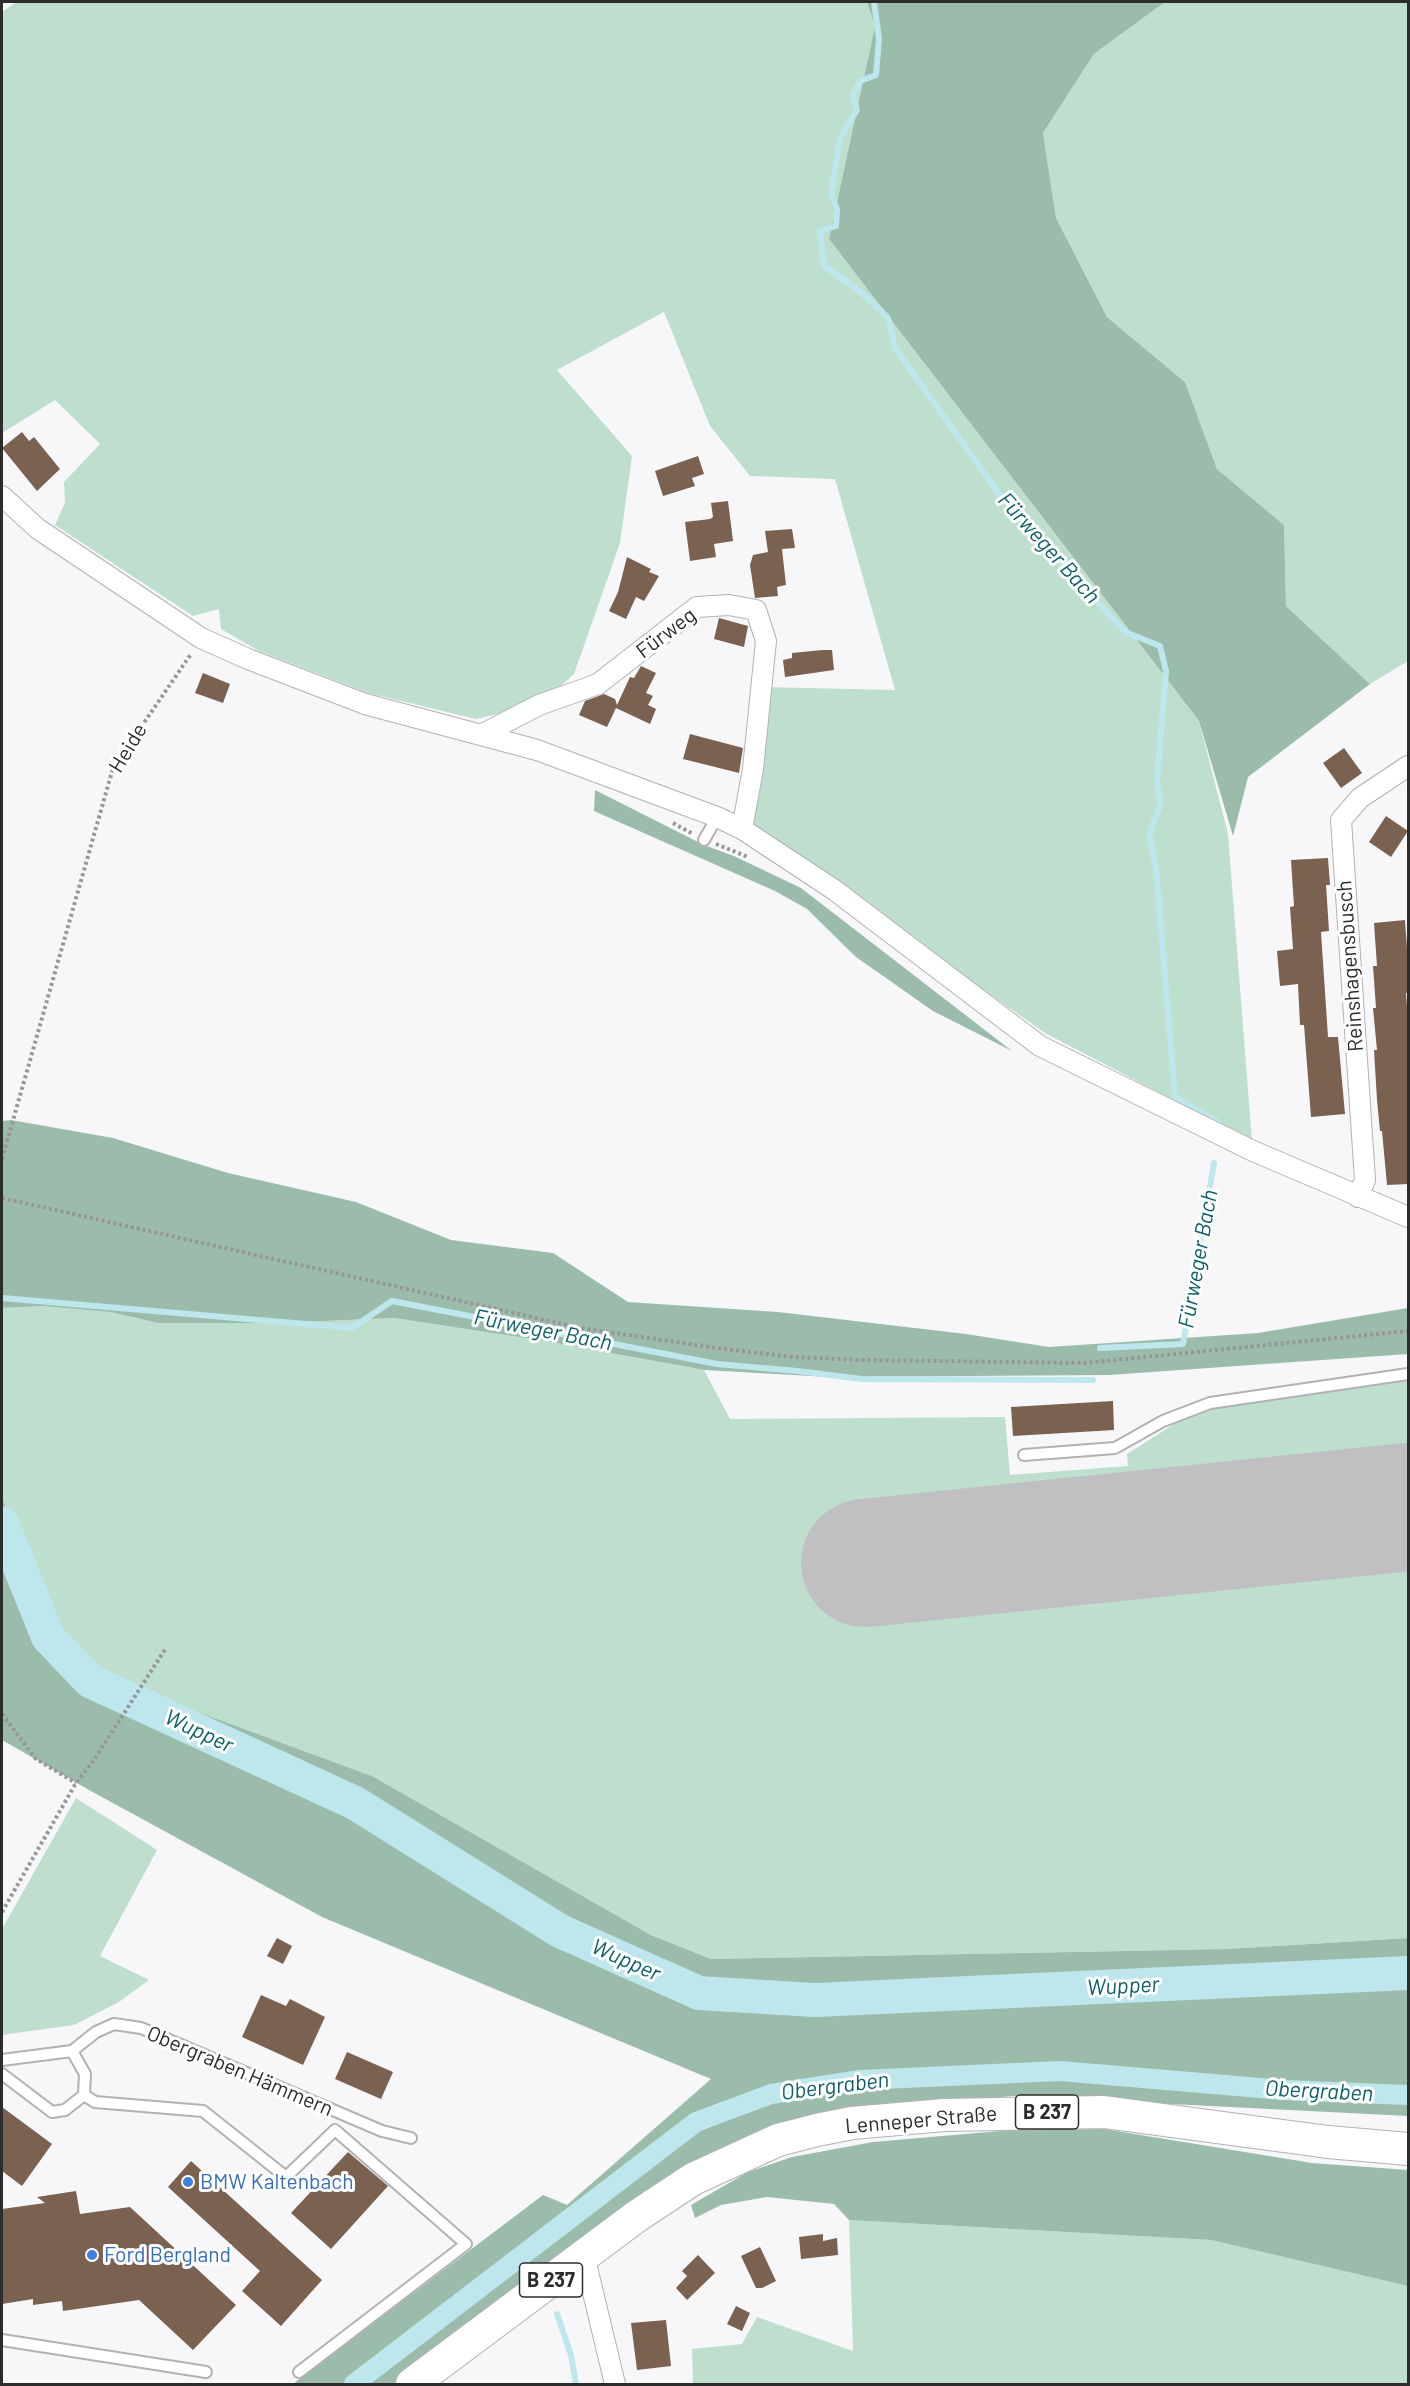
<!DOCTYPE html>
<meta charset="utf-8">
<style>
body{margin:0}
#map{position:relative;width:1410px;height:2386px;overflow:hidden;background:#f7f7fa;font-family:Barlow,sans-serif}
canvas{display:block}
.frame{position:absolute;inset:0;border:3px solid #2c2c2d;pointer-events:none}
</style>
<div id="map">
<canvas width="1410" height="2386"></canvas>
<div class="frame"></div>
</div>
<script>
const g = document.querySelector('canvas').getContext('2d');
g.lineJoin = 'round';
function fillPath(path, color) {
  g.fillStyle = color;
  g.fill(path, 'evenodd');
}
function poly(rows) {
  const path = new Path2D();
  for (const r of rows) {
    path.moveTo(r[0], r[1]);
    for (let i = 2; i < r.length; i += 2) path.lineTo(r[i], r[i + 1]);
  }
  return path;
}
function strokePath(path, color, width, dash) {
  g.strokeStyle = color;
  g.lineWidth = width;
  g.lineCap = dash ? 'butt' : 'round';
  g.setLineDash(dash || []);
  g.stroke(path);
}
function drawText(font, color, halo, rows, align = 'center') {
  g.font = font + ' Barlow,sans-serif';
  g.lineWidth = 6;
  g.setLineDash([]);
  g.textBaseline = 'middle';
  g.strokeStyle = halo;
  g.fillStyle = color;
  for (const [text, x, y, turn = 0] of rows) {
    g.save();
    g.translate(x, y);
    g.rotate((+turn || 0) * Math.PI / 180);
    g.textAlign = isNaN(turn) ? turn : align;
    if (halo) g.strokeText(text, 0, 0);
    g.fillText(text, 0, 0);
    g.restore();
  }
}
fillPath(poly([
 [16,2,867,2,875,26,829,239,1199,721,1228,834,1252,1141,1045,1033,806,865,751,823,762,687,895,690,835,479,750,476,710,426,664,312,557,370,632,456,620,543,574,674,541,704,476,719,368,693,259,651,221,629,219,609,193,616,55,525,65,503,64,482,100,444,55,400,2,433,2,12],
 [1165,2,1408,2,1408,661,1370,684,1286,606,1284,525,1217,469,1185,382,1107,317,1056,218,1043,133,1094,54],
 [42,1306,110,1312,158,1323,278,1323,394,1318,545,1341,704,1370,730,1419,1005,1417,1010,1475,1128,1466,1127,1454,1179,1421,1217,1408,1408,1380,1408,1938,1227,1949,711,1959,651,1935,378,1779,152,1695,97,1670,62,1627,2,1499,2,1308],
 [76,1798,157,1850,100,1956,149,1980,119,2002,74,2025,2,2035,2,1929],
 [849,2220,1211,2240,1408,2286,1408,2384,693,2384,692,2349,742,2344,757,2317,853,2351]
]), '#bedfce');
fillPath(poly([
 [867,2,1165,2,1094,54,1043,133,1056,218,1107,317,1185,382,1217,469,1284,525,1286,606,1370,684,1248,777,1233,836,1199,721,829,239,875,26],
 [595,790,704,845,734,856,801,888,1012,1051,933,1011,856,957,807,909,775,891,594,811],
 [11,1120,113,1138,228,1173,356,1202,451,1240,553,1253,628,1302,778,1312,966,1334,1049,1347,1258,1333,1408,1308,1408,1354,1109,1375,829,1377,704,1370,545,1341,394,1318,278,1323,158,1323,110,1312,42,1306,2,1308,2,1121],
 [2,1499,62,1627,97,1670,152,1695,374,1777,651,1935,711,1959,1227,1949,1408,1938,1408,2116,1012,2096,864,2110,577,2246,396,2384,293,2384,543,2195,567,2205,711,2079,322,1917,89,1790,2,1740],
 [1104,2129,1312,2163,1408,2170,1408,2286,1211,2240,849,2220,834,2204,767,2197,721,2205,695,2218,691,2205,748,2172,792,2157,873,2142,1012,2130]
]), '#9bbcaa');
strokePath(poly([
 [874,2,879,39,876,75,860,81,853,95,857,110,840,138,831,194,837,209,836,226,820,231,824,266,861,292,888,318,895,348,999,494,1125,632,1160,646,1166,671,1157,780,1160,806,1149,835,1156,867,1175,1097,1218,1122,1221,1128],
 [2,1298,352,1328,392,1301,717,1364,797,1371,862,1379,1093,1380],
 [1100,1348,1183,1344,1214,1163],
 [557,2314,571,2355,576,2384]
]), '#bee7ed', 6);
strokePath(poly([
 [354,2384,696,2122,771,2094,860,2080,1060,2071,1284,2090,1408,2095]
]), '#bee7ed', 20);
strokePath(poly([
 [2,1523,48,1637,90,1681,355,1803,560,1931,699,1993,815,2000,1408,1973]
]), '#bee7ed', 34);
strokePath(poly([
 [865,1563,1408,1507]
]), '#c0c0c2', 128);
fillPath(poly([
 [22,432,29,441,34,437,60,469,37,491,2,448],
 [698,456,704,474,692,478,695,486,663,496,655,471],
 [728,501,733,541,714,544,716,557,690,561,685,522,710,519,713,517,711,503],
 [792,529,795,548,782,549,786,585,777,587,778,596,755,598,750,565,753,555,768,552,765,531],
 [627,557,651,569,649,572,659,576,644,601,636,597,626,619,609,611,618,592],
 [719,618,748,626,744,647,714,639],
 [822,650,832,650,834,670,785,677,783,660,792,658,792,653],
 [641,666,656,673,646,693,653,696,648,705,656,709,650,724,616,708,607,727,579,715,585,701,604,694,615,699,617,705,630,677,634,678],
 [203,673,230,684,223,703,195,693],
 [690,734,743,748,739,773,683,759],
 [1344,748,1362,773,1341,788,1323,763],
 [1386,816,1408,831,1391,857,1369,842],
 [1328,858,1330,885,1326,885,1329,931,1321,932,1328,1037,1338,1037,1345,1114,1311,1117,1304,1025,1300,1025,1298,984,1280,986,1277,951,1293,949,1290,907,1294,906,1291,860],
 [1405,920,1408,962,1408,993,1406,993,1408,1020,1408,1184,1387,1185,1382,1131,1380,1131,1377,1100,1374,1050,1377,1050,1373,1008,1376,1008,1373,966,1377,966,1374,923],
 [1113,1401,1114,1430,1013,1436,1011,1407],
 [277,1938,292,1946,283,1964,267,1956],
 [261,1995,286,2006,290,1999,325,2017,303,2065,242,2037],
 [347,2052,393,2072,381,2099,335,2079],
 [2,2107,52,2144,22,2186,2,2171],
 [348,2152,388,2186,331,2249,291,2213],
 [191,2161,322,2280,281,2326,242,2291,260,2271,168,2187],
 [76,2191,80,2214,130,2207,236,2305,193,2350,139,2300,63,2311,62,2301,33,2305,33,2299,2,2304,2,2209,45,2203,37,2197],
 [823,2234,823,2241,837,2238,838,2255,801,2259,799,2237],
 [760,2247,776,2281,762,2288,756,2288,741,2256],
 [698,2255,715,2273,687,2300,676,2288,687,2276,682,2271],
 [736,2306,750,2313,742,2331,727,2324],
 [666,2320,671,2366,637,2370,631,2323]
]), '#7b6150');
const service = poly([
 [704,840,717,817],
 [1024,1455,1115,1448,1163,1421,1210,1403,1408,1374],
 [72,2051,96,2032,114,2024,141,2028,382,2131,411,2138],
 [2,2060,72,2051,85,2074,84,2095,65,2110,52,2112,2,2074],
 [84,2095,95,2102,203,2111,286,2177,335,2130,466,2244,299,2372],
 [2,2340,206,2372]
]);
const minor = poly([
 [2,496,38,529,201,638,248,659,365,704,537,750,717,817,742,829,833,889,1040,1046,1253,1151,1408,1217],
 [481,735,539,705,598,684,697,607,729,605,756,610,766,641,753,769,742,829],
 [1358,1197,1365,1180,1341,820,1360,798,1408,766],
 [584,2255,615,2384]
]);
const primary = poly([
 [412,2384,637,2216,693,2179,778,2140,817,2130,852,2123,945,2115,1104,2112,1328,2142,1408,2149]
]);
strokePath(service, '#b2b2b5', 14);
strokePath(minor, '#b2b2b5', 22);
strokePath(primary, '#b2b2b5', 34);
strokePath(poly([
 [673,823,693,834],
 [716,844,748,857],
 [2,1159,113,768,191,654],
 [2,1198,581,1328,717,1348,793,1357,864,1360,1084,1363,1408,1331],
 [2,1714,36,1759,76,1783],
 [2,1912,76,1783,94,1760,166,1648]
]), '#979799', 4, [3, 3]);
strokePath(service, '#fff', 10);
strokePath(minor, '#fff', 20);
strokePath(primary, '#fff', 32);
for (const [x, y, r, color] of [
 [188,2182,6,"#3f7fe0"],
 [92,2255,6,"#3f7fe0"]
]) {
  const dot = new Path2D();
  dot.arc(x, y, r, 0, 2 * Math.PI);
  g.fillStyle = color;
  g.fill(dot);
  strokePath(dot, '#fff', 2);
}
for (const [x, y, w] of [
 [1047,2112,63],
 [551,2280,63]
]) {
  const box = new Path2D();
  box.roundRect(x - w / 2, y - 17, w, 34, 4.5);
  g.fillStyle = '#fff';
  g.fill(box);
  strokePath(box, '#2c2c2d', 1.5);
}
drawText('bold 20px', '#2c2c2d', null, [
 ["B 237",1047,2112],
 ["B 237",551,2280]
]);
drawText('21px', '#2c2c2d', '#fff', [
 ["Fürweg",666,633,-37],
 ["Heide",128,748,-59],
 ["Reinshagensbusch",1350,966,-94],
 ["Obergraben Hämmern",240,2071,23],
 ["Lenneper Straße",921,2120,-5]
]);
drawText('21px', '#366cbe', '#fff', [
 ["BMW Kaltenbach",200,2182],
 ["Ford Bergland",104,2255]
], 'left');
drawText('italic 22px', '#0d6069', '#fff', [
 ["Fürweger Bach",1049,548,48],
 ["Fürweger Bach",1198,1259,-80],
 ["Fürweger Bach",543,1330,11],
 ["Wupper",199,1731,25],
 ["Wupper",626,1960,24],
 ["Wupper",1123,1986,-3],
 ["Obergraben",835,2086,-7],
 ["Obergraben",1319,2091,3]
]);
</script>
